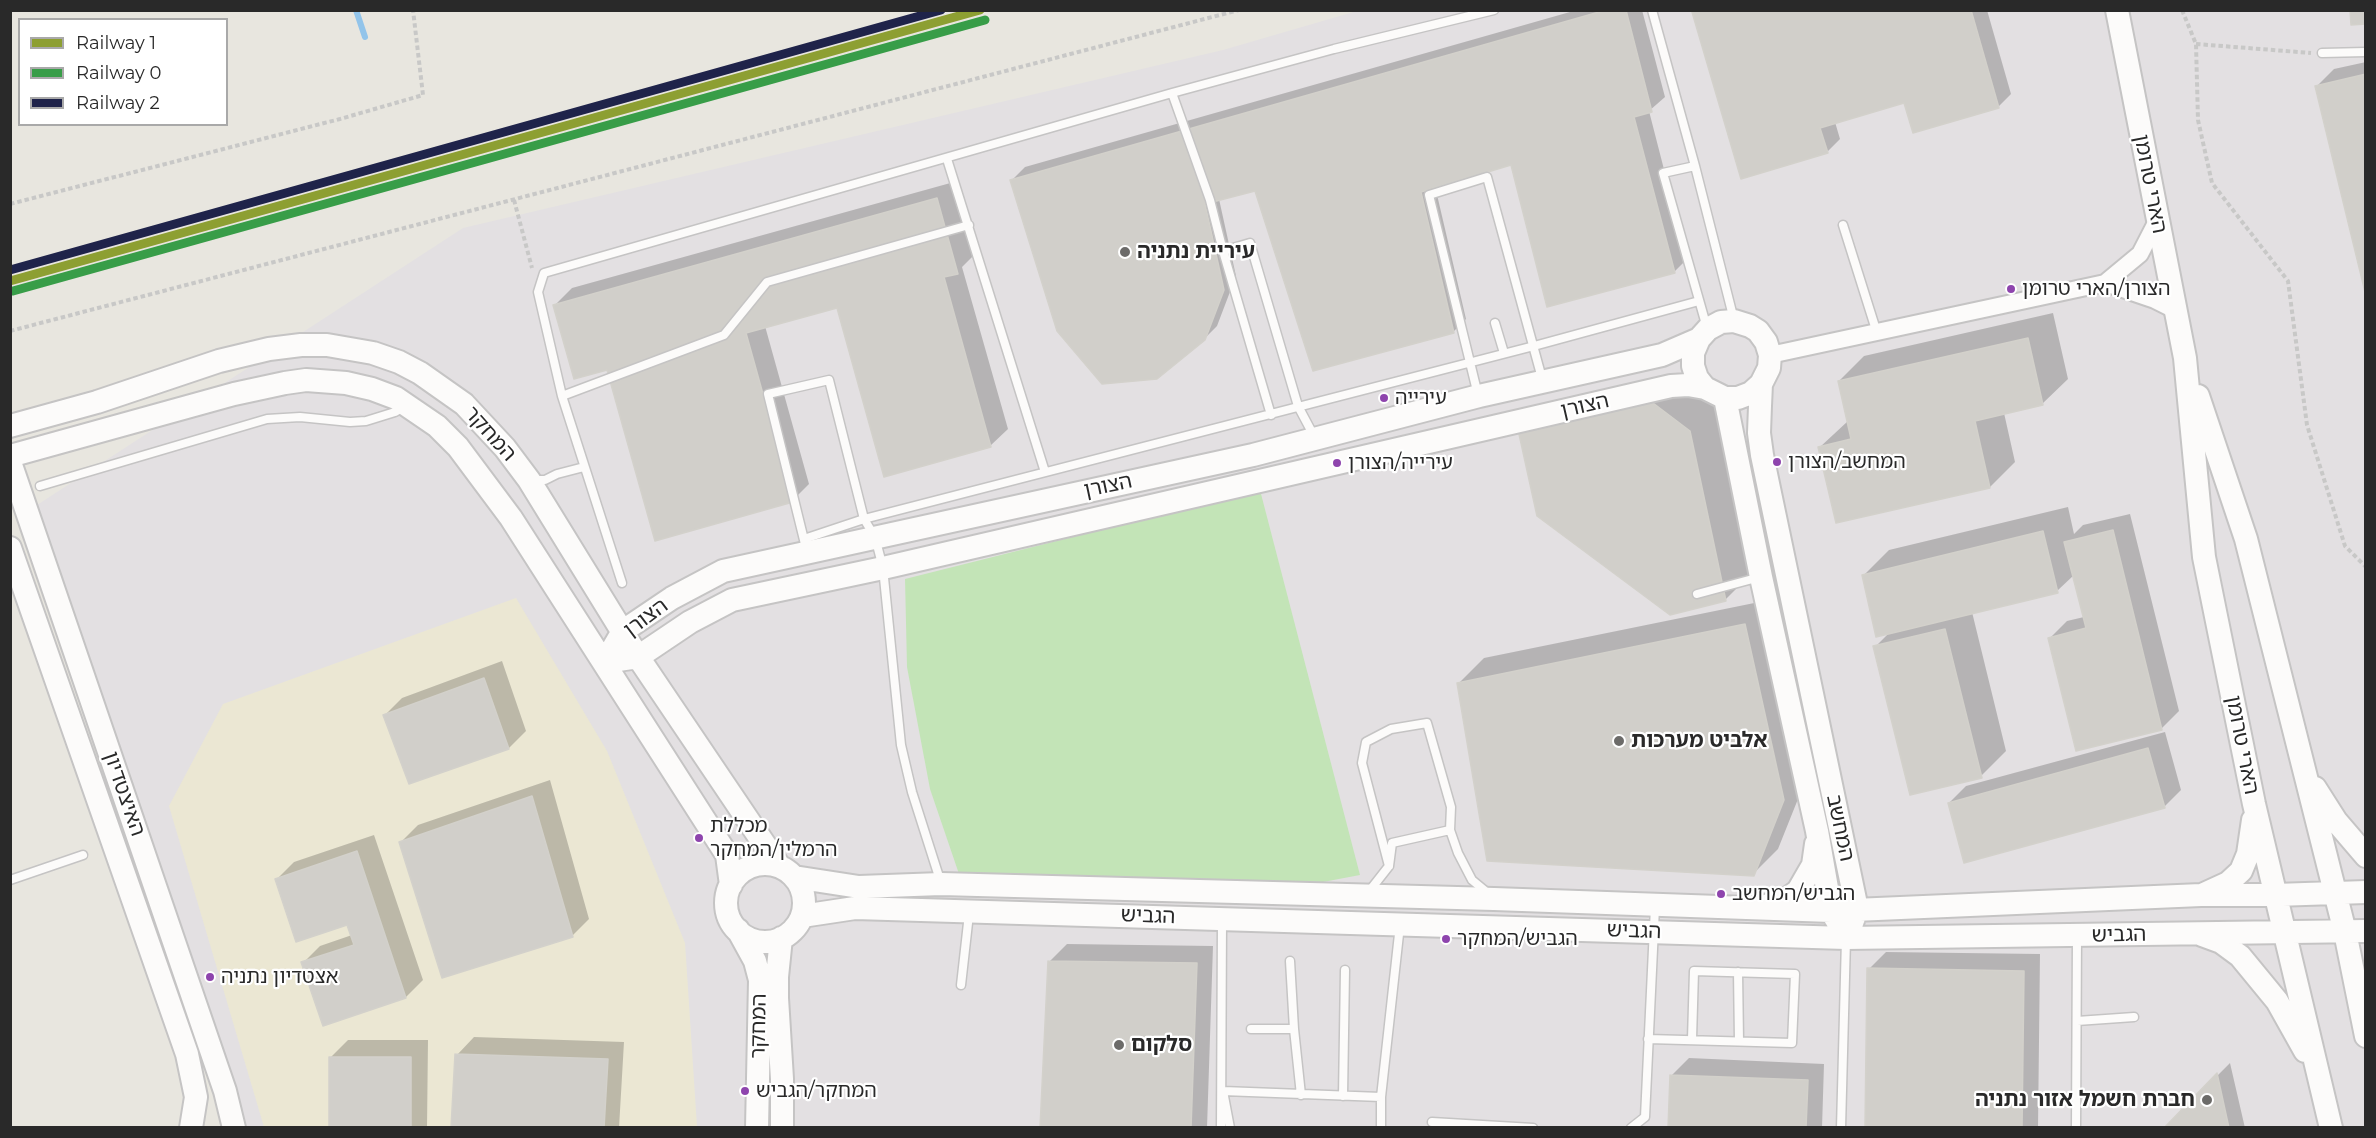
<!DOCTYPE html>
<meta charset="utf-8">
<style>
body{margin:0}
#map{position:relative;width:2376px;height:1138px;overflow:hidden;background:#e8e6df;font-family:Montserrat,sans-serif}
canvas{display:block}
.frame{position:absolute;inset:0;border:12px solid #292929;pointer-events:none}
.legend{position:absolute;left:18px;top:18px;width:210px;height:108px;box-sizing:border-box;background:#fff;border:2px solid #a9a9a9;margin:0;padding:8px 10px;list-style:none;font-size:18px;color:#292929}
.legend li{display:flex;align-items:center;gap:12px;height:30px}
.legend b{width:30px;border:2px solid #a9a9a9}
</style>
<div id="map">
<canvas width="2376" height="1138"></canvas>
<div class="frame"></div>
<ul class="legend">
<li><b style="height:8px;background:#8d9f32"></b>Railway 1</li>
<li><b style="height:8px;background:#389d48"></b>Railway 0</li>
<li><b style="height:8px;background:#1f234a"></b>Railway 2</li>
</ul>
</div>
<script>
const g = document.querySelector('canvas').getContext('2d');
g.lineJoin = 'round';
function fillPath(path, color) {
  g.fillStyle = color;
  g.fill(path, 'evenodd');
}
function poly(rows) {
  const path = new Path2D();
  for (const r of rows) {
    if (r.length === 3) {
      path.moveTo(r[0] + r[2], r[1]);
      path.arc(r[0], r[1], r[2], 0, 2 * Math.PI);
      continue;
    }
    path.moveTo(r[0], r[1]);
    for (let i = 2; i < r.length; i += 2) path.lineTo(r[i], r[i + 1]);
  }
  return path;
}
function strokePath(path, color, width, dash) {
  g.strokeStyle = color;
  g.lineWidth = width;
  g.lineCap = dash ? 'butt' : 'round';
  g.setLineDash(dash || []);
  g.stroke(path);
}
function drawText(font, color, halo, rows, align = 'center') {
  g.font = font + ' Montserrat,"Noto Sans Hebrew",sans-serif';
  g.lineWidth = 4.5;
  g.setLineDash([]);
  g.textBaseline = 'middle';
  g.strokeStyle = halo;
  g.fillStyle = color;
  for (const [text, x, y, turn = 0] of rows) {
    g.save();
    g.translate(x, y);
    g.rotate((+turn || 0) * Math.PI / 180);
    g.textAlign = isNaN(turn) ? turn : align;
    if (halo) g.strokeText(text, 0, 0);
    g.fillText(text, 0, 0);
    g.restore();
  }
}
fillPath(poly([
 [1357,11,2365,11,2365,1127,246,1127,34,507,463,228,1223,50]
]), '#e3e0e2');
fillPath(poly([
 [516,598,607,751,685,943,697,1127,264,1127,169,806,223,704]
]), '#ebe7d3');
fillPath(poly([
 [1260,490,1360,875,1323,882,959,874,930,789,907,667,905,579]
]), '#c3e4b7');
fillPath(poly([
 [1577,10,1642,10,1665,97,1649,111,1687,259,1674,272,1512,163,1435,186,1466,319,1453,332,1256,189,1219,199,1236,276,1217,326,1204,339,1012,180,1025,167],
 [1696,10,1987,10,2011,94,1998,107,1905,101,1835,122,1840,139,1827,152,1694,13],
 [2366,62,2366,286,2317,86,2334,69],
 [954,182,974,255,962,267,1008,429,990,446,838,306,765,326,809,484,792,501,608,368,555,305,572,288],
 [2053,313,2068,379,2042,404,2004,413,2015,462,1990,487,1820,447,1848,421,1839,381,1864,356],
 [1679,379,1714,406,1750,575,1725,600,1520,435,1545,409],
 [2068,507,2074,534,2083,525,2130,514,2179,711,2161,729,2050,638,2067,621,2084,617,2074,575,2057,591,1972,612,2006,751,1981,776,1875,647,1890,632,1863,576,1889,550],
 [1769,600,1808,774,1778,849,1753,874,1459,683,1484,658],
 [502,661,526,731,509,748,385,715,402,698],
 [2165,732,2181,790,2164,807,1949,803,1966,786],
 [550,780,589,919,572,936,401,842,418,825],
 [374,835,423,980,406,997,324,1024,303,963,320,946,352,935,348,923,277,879,294,862],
 [1067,944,1213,946,1207,1128,1042,1128,1049,962],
 [1886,952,2040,954,2038,1128,1866,1128,1869,969],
 [474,1037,624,1042,619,1128,453,1128,457,1055],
 [348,1040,428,1040,427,1128,342,1128,345,1124,331,1057],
 [1689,1058,1824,1064,1822,1128,1670,1128,1672,1075],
 [2230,1063,2245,1128,2166,1128,2218,1075]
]), '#0003');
strokePath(poly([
 [356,10,365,37]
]), '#92c4ea', 6);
const building = poly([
 [1606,10,1626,10,1652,112,1634,117,1675,273,1547,307,1511,165,1421,192,1454,333,1313,371,1255,191,1205,204,1224,290,1205,340,1157,379,1102,384,1057,331,1010,180,1606,10],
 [1698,10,1971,10,1999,108,1913,133,1904,103,1820,128,1828,153,1741,179,1692,12,1698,10],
 [2350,10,2366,10,2366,24,2351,25,2350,10],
 [2366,74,2366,292,2365,292,2315,86,2366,74],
 [937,198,958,274,944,277,991,447,884,477,837,308,746,333,793,502,655,541,607,370,574,379,553,305,937,198],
 [2028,338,2043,405,1975,421,1990,488,1836,523,1818,447,1851,439,1838,381,2028,338],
 [1653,403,1690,431,1726,601,1670,615,1537,516,1519,434,1653,403],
 [2113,530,2162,730,2076,751,2048,638,2086,628,2064,542,2113,530],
 [2043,531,2058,593,1876,637,1862,575,2043,531],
 [1745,624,1784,800,1754,876,1487,861,1457,683,1745,624],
 [1945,629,1982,778,1910,795,1873,646,1945,629],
 [484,678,509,749,409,784,383,715,484,678],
 [2148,748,2165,808,1964,863,1948,803,2148,748],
 [532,796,573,937,442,978,399,842,532,796],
 [357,851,406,998,323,1026,301,962,354,945,347,925,296,942,275,879,357,851],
 [1048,961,1197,963,1191,1128,1040,1128,1048,961],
 [1867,968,2024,971,2022,1128,1865,1128,1867,968],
 [455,1054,608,1059,604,1128,451,1128,455,1054],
 [329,1057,411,1057,411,1128,329,1126,329,1057],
 [2217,1073,2229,1128,2164,1128,2217,1073],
 [1670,1075,1808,1080,1806,1128,1668,1128,1670,1075]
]);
fillPath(building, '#d1cfca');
strokePath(building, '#d3d1cb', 1.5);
const lane = poly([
 [1652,10,1695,166],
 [2322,53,2366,52],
 [1172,93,1210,200,1223,251],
 [947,159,1045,472],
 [1843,225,1877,333],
 [1495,323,1504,353],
 [1707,328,1663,173,1695,166,1734,320],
 [1478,395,1429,195,1487,177,1543,382],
 [562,396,724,335,767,282,969,225],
 [1271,415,1223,251,1250,243,1298,406,1315,438],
 [533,480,545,480,557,474,584,467],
 [40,486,267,419,300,417,350,422,366,421,395,412,405,406],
 [804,539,864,519,1534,346,1699,301],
 [805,544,768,394,829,380,864,519,875,537,883,568,901,745,912,792,941,883],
 [622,583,562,396,538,292,544,273,1172,93,1334,49,1494,10],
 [1697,594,1760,577],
 [1389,866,1362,763,1366,742,1391,729,1427,723,1451,807,1450,830],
 [10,880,83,855],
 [1367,894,1389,866,1392,843,1450,830,1458,853,1472,880,1489,894],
 [1290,961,1294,1029,1301,1095],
 [1738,972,1739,1041],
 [961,985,969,914],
 [2077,1021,2134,1017],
 [1251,1029,1294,1029],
 [1648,1039,1792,1043,1795,974,1694,971,1692,1039],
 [1343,1096,1345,970],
 [1432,1122,1533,1128],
 [1221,1128,1222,921],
 [1230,1128,1223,1091,1381,1097],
 [1381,1128,1381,1097,1400,925],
 [1631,1128,1645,1117,1655,907],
 [1841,1128,1846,939],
 [2076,1128,2077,936]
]);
const street = poly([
 [2105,283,2155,300,2175,310],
 [1770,355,2105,283,2140,254,2157,221]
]);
const secondary = poly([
 [2117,10,2185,358,2204,557,2254,804,2331,1128],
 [1761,384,1751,393,1738,398,1725,398,1705,388,1697,378,1693,366,1693,353,1699,339,1708,329,1721,322,1734,321,1750,326,1758,331,1766,342,1770,355,1769,368,1761,384,1760,406,1759,433,1762,455,1857,909,1852,923],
 [2198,396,2246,539,2345,932,2366,1036],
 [1725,398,1761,577,1817,831,1831,911,1839,924],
 [10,426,97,402,219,361,269,349,301,345,327,345,373,353,399,362,420,373,464,404,505,448,529,480,638,657,779,866],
 [10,456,234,394,285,383,306,380,346,383,372,389,396,398,437,426,458,447,511,518,727,855,731,885],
 [10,462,225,1091,234,1128],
 [10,548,187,1054,196,1097,191,1128],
 [605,662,623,631,672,598,723,571,1253,455,1479,396,1662,355,1699,339],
 [605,662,638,657,690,622,732,600,883,568,1671,386,1688,385,1705,388],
 [2315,788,2336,821,2366,856],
 [765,903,39],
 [794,877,859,887,941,884,1494,899,1831,911,2201,895,2275,895,2366,892],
 [2204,894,2228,883,2241,871,2248,854,2253,820],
 [1766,906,1787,899,1798,891,1813,865,1816,844],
 [802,916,855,908,1846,938,2366,931],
 [738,930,755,961,760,980,757,1128],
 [2202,935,2221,942,2240,956,2277,1001,2305,1051],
 [781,938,777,977,777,998,782,1079,782,1128]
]);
strokePath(lane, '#c5c4c4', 11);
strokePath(street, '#c5c4c4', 20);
strokePath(secondary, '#c5c4c4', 26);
strokePath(poly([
 [2182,10,2196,44,2198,120,2212,183,2288,281,2307,425,2345,546,2366,567],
 [2196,44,2311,53],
 [514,200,532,268],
 [10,204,340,119,423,95,413,10],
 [10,331,1239,10]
]), '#c8c8c7', 4, [4.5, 3]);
strokePath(lane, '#fcfbfa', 8);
strokePath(street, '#fcfbfa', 16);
strokePath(secondary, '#fcfbfa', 22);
strokePath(poly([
 [10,281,980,10]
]), '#8d9f32', 9);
strokePath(poly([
 [13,291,985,20]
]), '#389d48', 9);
strokePath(poly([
 [10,270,941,10]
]), '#1f234a', 9);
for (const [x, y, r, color] of [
 [1125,252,6,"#6c6b69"],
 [2011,289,5,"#8e44ad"],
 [1384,398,5,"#8e44ad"],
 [1777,462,5,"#8e44ad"],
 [1337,463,5,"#8e44ad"],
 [1619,741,6,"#6c6b69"],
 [699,838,5,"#8e44ad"],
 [1721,894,5,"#8e44ad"],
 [1446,939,5,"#8e44ad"],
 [210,977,5,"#8e44ad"],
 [1119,1045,6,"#6c6b69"],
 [745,1091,5,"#8e44ad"],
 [2207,1100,6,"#6c6b69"]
]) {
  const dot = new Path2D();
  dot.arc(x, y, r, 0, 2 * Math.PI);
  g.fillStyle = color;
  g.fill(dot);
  strokePath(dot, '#fff', 2);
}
drawText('20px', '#292929', '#fff', [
 ["הצורן/הארי טרומן",2022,289],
 ["עירייה",1395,398],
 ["המחשב/הצורן",1788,462],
 ["עירייה/הצורן",1348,463],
 ["מכללת",710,826],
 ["הרמלין/המחקר",710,850],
 ["הגביש/המחשב",1732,894],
 ["הגביש/המחקר",1457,939],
 ["אצטדיון נתניה",221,977],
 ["המחקר/הגביש",756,1091]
], 'left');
drawText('21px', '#292929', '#fff', [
 ["הארי טרומן",2150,184,79],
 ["הצורן",1585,406,-13],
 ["המחקר",490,434,48],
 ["הצורן",1108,486,-12],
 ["הצורן",646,618,-37],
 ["הארי טרומן",2242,745,79],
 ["האיצטדיון",124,794,71],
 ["המחשב",1840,828,78],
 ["הגביש",1148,916,2],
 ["הגביש",1634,931,2],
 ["הגביש",2119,935,-1],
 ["המחקר",759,1026,-89]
]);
drawText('bold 21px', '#292929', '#fff', [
 ["עיריית נתניה",1137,252],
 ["אלביט מערכות",1631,741],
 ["סלקום",1131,1045],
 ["חברת חשמל אזור נתניה",2195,1100,"right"]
], 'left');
</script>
